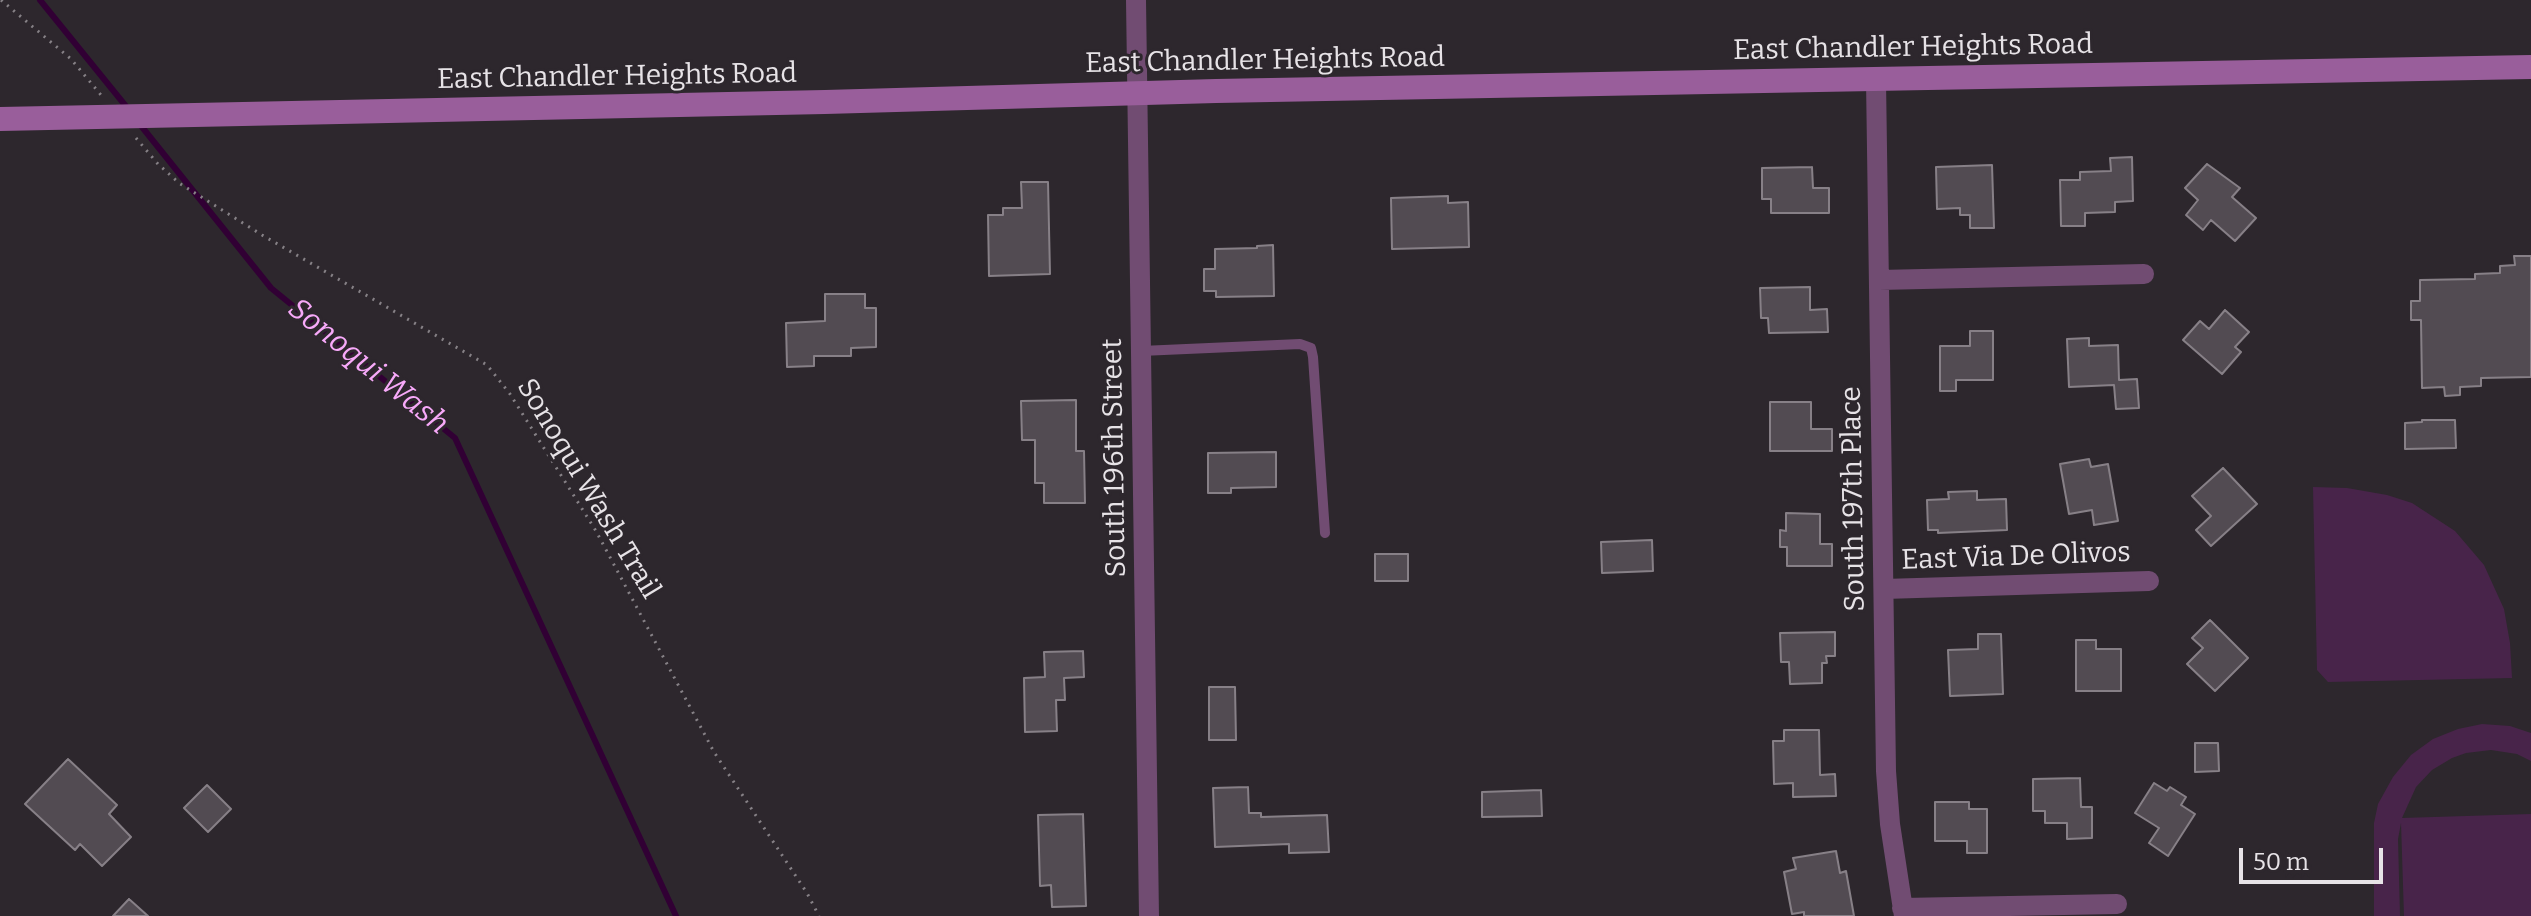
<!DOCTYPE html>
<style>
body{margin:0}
#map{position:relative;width:2531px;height:916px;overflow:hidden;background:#2d272d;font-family:Bitter,serif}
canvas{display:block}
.scale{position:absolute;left:2239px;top:848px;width:144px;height:36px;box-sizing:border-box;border:4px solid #e7e3e7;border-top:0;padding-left:10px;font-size:24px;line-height:28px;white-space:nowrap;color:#e7e3e7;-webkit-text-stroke:6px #2d272d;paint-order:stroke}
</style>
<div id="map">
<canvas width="2531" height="916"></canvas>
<div class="scale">50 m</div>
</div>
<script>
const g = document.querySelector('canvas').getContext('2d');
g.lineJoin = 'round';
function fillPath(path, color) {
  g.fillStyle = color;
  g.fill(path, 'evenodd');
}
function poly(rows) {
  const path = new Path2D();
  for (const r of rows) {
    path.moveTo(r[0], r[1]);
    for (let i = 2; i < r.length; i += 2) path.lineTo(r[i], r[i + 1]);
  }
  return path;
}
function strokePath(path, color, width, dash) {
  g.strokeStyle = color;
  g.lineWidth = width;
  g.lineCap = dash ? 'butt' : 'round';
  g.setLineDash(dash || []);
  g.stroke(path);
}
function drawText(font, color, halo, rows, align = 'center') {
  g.font = font + ' Bitter,serif';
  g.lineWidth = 6;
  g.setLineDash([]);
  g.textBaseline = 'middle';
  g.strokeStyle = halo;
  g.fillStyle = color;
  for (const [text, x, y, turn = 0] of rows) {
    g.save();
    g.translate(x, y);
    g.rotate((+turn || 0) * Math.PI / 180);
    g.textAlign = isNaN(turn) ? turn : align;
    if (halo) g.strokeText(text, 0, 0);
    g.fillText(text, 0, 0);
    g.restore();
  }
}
fillPath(poly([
 [2313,487,2347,488,2387,495,2412,503,2455,531,2484,565,2504,609,2510,643,2512,678,2328,682,2317,670],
 [2482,724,2510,726,2531,733,2531,761,2517,754,2491,750,2466,753,2452,758,2432,770,2416,787,2402,818,2531,814,2531,916,2404,916,2401,823,2398,839,2400,916,2374,916,2374,823,2378,804,2393,777,2411,755,2433,739,2458,729]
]), '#48244a');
strokePath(poly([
 [40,0,129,110],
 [138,122,271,288,455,438,676,916]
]), '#310034', 6);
const building = poly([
 [2132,157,2133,201,2115,202,2115,212,2085,213,2085,226,2061,226,2060,180,2080,180,2080,172,2111,171,2110,158,2132,157],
 [2207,164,2240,188,2232,197,2256,218,2235,241,2211,220,2203,230,2186,215,2198,200,2185,188,2207,164],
 [1992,165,1994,228,1970,228,1970,215,1960,215,1960,208,1937,209,1936,167,1992,165],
 [1812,167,1813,188,1829,188,1829,213,1771,213,1771,199,1762,199,1762,168,1812,167],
 [1021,182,1048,182,1050,274,989,276,988,215,1003,215,1003,208,1022,208,1021,182],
 [1448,196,1448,203,1468,202,1469,247,1392,249,1391,198,1448,196],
 [1273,245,1274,296,1216,297,1216,291,1204,291,1204,269,1215,269,1215,249,1257,248,1257,246,1273,245],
 [2514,256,2531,256,2531,377,2481,378,2481,386,2460,387,2460,395,2445,396,2444,387,2422,388,2421,320,2411,320,2411,301,2420,301,2420,280,2475,279,2475,274,2500,273,2500,266,2515,265,2514,256],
 [1810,287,1810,310,1827,309,1828,332,1769,333,1768,318,1761,318,1760,288,1810,287],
 [825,294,865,294,865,308,876,308,876,347,851,348,851,356,814,356,814,366,787,367,786,323,825,321,825,294],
 [2225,310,2249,332,2235,347,2241,352,2222,374,2183,340,2200,321,2209,329,2225,310],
 [1970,331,1993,331,1993,380,1956,380,1956,391,1940,391,1940,346,1970,346,1970,331],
 [2089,338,2089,346,2118,345,2119,380,2137,379,2139,408,2116,409,2114,385,2069,387,2067,339,2089,338],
 [1076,400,1076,451,1084,451,1085,503,1044,503,1044,483,1035,483,1035,440,1022,440,1021,401,1076,400],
 [1770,402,1811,402,1811,429,1832,429,1832,451,1770,451,1770,402],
 [2422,420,2455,420,2456,448,2405,449,2405,423,2422,422,2422,420],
 [1276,452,1276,487,1231,488,1231,493,1208,493,1208,453,1276,452],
 [2089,459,2091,467,2108,464,2118,521,2094,525,2092,510,2069,514,2060,464,2089,459],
 [2223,468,2257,504,2211,546,2196,530,2211,516,2192,496,2223,468],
 [1977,491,1977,500,2006,499,2007,530,1938,533,1938,530,1928,530,1927,500,1949,499,1948,492,1977,491],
 [1786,513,1820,514,1820,544,1832,544,1832,566,1787,566,1787,547,1780,547,1780,530,1786,531,1786,513],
 [1652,540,1653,571,1602,573,1601,542,1652,540],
 [1375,554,1408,554,1408,581,1375,581,1375,554],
 [2210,620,2248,658,2215,691,2187,664,2203,648,2192,638,2210,620],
 [1835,632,1835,656,1826,656,1827,663,1822,663,1822,683,1790,684,1789,662,1781,662,1780,633,1835,632],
 [1978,634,2001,634,2003,694,1950,696,1948,650,1978,649,1978,634],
 [2076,640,2096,640,2096,649,2121,649,2121,691,2076,691,2076,640],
 [1083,651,1084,677,1064,678,1065,700,1056,700,1057,731,1025,732,1024,678,1045,677,1044,652,1083,651],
 [1209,687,1235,687,1236,740,1209,740,1209,687],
 [1784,730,1819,730,1820,775,1835,774,1836,796,1793,797,1793,783,1774,784,1773,741,1784,741,1784,730],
 [2195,743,2218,743,2219,771,2195,772,2195,743],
 [68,759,117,805,109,814,131,837,102,866,80,844,75,850,25,804,68,759],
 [2080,778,2081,807,2092,807,2092,838,2067,839,2067,823,2045,823,2045,811,2033,811,2033,779,2080,778],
 [2154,783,2167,791,2170,787,2186,797,2181,805,2195,814,2168,856,2149,843,2159,828,2135,813,2154,783],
 [207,785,231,809,208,832,184,808,207,785],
 [1248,787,1249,813,1261,813,1261,817,1327,815,1329,852,1289,853,1289,844,1215,847,1213,788,1248,787],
 [1541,790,1542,816,1482,817,1482,792,1541,790],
 [1935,802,1969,802,1969,809,1987,809,1987,853,1967,853,1967,841,1935,841,1935,802],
 [1083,814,1086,906,1052,907,1051,885,1040,886,1038,815,1083,814],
 [1836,851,1840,873,1846,871,1854,916,1804,916,1804,912,1792,914,1784,872,1796,869,1793,858,1836,851],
 [129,899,148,916,113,916,129,899]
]);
fillPath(building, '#524b52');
strokePath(building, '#878087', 2);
strokePath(poly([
 [1,0,71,59,101,95],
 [136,138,158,164,179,183,262,235,487,365,510,394,596,531,714,752,807,893,819,916]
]), '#868186', 3, [2, 6]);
strokePath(poly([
 [1141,351,1300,344,1311,348,1313,357,1325,533]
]), '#714c72', 10);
strokePath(poly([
 [1136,0,1149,916],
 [1876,80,1886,771,1890,824,1904,916],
 [1879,280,2144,274],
 [1884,589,2149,581],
 [1902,908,2117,904]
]), '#714c72', 20);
strokePath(poly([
 [0,119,825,102,1216,91,2531,67]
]), '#995e9b', 24);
drawText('28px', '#e7e3e7', '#2d272d', [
 ["East Chandler Heights Road",1913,48,-1],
 ["East Chandler Heights Road",1265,61,-1],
 ["East Chandler Heights Road",617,77,-1],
 ["South 196th Street",1115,458,-91],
 ["Sonoqui Wash Trail",588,489,59],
 ["South 197th Place",1854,499,-91],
 ["East Via De Olivos",2016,557,-2]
]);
drawText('italic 30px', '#f7a9f9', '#2d272d', [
 ["Sonoqui Wash",368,367,39]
]);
</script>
